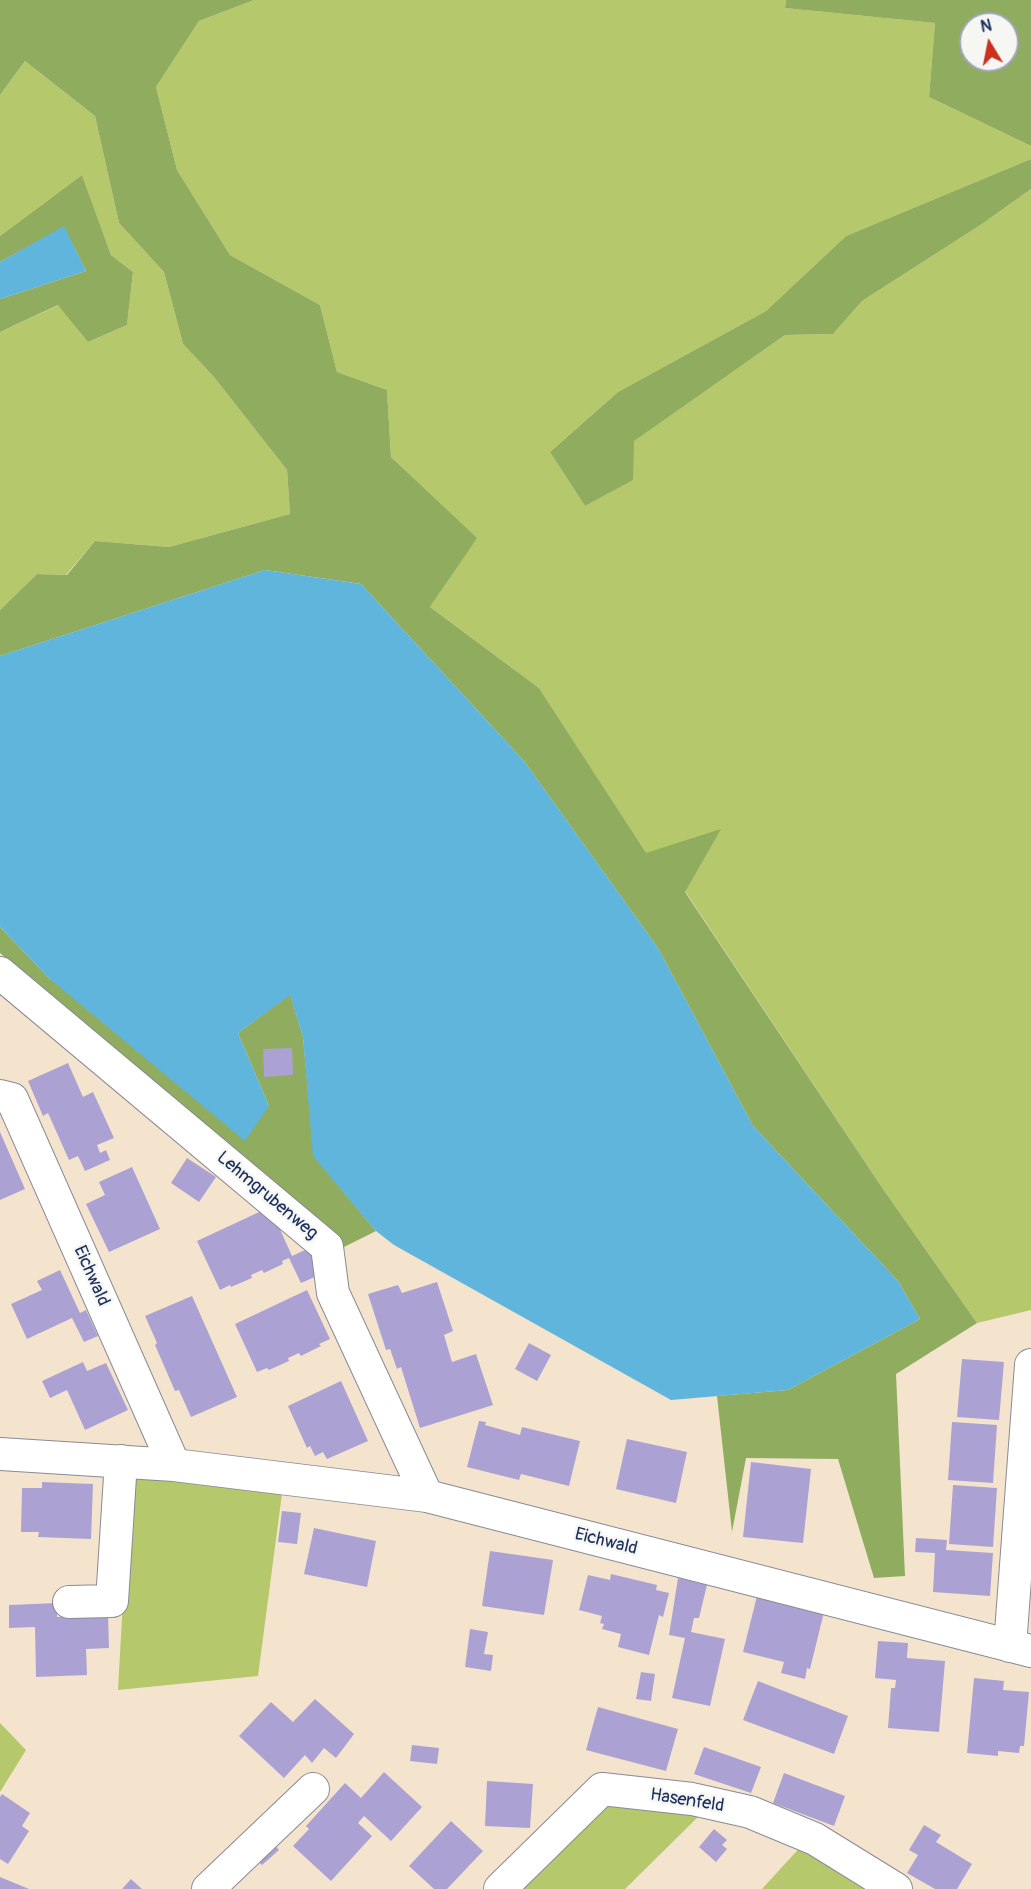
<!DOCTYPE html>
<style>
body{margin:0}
#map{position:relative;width:1031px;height:1889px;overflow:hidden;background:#f4e4ce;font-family:Pangolin,sans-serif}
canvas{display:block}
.north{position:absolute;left:959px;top:12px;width:60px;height:60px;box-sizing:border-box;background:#f6f6f2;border:2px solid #9ea6b7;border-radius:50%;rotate:350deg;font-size:16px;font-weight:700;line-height:24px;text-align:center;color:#1b2f5e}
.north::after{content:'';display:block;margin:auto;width:21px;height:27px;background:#c8321e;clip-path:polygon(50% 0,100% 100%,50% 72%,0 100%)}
</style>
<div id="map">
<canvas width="1031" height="1889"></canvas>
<div class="north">N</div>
</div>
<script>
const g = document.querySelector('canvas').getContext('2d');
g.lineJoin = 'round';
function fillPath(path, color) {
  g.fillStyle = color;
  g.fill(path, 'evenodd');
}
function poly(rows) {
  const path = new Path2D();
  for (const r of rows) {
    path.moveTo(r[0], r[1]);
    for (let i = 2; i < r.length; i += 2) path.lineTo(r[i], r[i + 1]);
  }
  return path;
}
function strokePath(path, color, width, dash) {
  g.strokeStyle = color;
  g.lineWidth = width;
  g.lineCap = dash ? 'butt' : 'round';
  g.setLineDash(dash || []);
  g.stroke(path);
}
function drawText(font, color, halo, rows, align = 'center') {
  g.font = font + ' Pangolin,sans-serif';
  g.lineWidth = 5;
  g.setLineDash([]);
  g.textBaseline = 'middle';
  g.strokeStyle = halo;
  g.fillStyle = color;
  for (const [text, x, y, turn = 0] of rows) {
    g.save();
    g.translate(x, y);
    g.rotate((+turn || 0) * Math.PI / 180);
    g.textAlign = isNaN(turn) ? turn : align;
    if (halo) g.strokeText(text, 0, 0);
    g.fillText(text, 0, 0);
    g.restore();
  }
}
fillPath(poly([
 [254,0,786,0,785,8,935,23,929,97,1031,146,1031,159,846,236,766,311,618,392,550,452,585,506,632,480,633,441,785,335,833,334,862,301,982,224,1031,189,1031,1310,977,1323,883,1189,685,891,720,830,646,854,539,688,430,607,476,538,391,457,387,390,337,372,320,305,230,255,177,170,156,87,199,21],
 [25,61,95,116,119,223,164,272,183,344,214,377,287,470,290,514,169,547,95,541,66,575,37,574,0,610,0,332,59,305,88,342,127,325,133,272,111,255,82,175,0,236,0,95],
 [130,1473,283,1486,258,1676,118,1690],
 [0,1723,26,1750,0,1792],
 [626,1802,702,1813,625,1889,515,1889,591,1811],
 [805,1842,877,1889,762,1889]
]), '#b5c86b');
fillPath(poly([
 [0,0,254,0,199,21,156,87,177,170,230,255,320,305,337,372,387,390,391,457,477,538,430,607,539,688,646,853,721,829,685,892,883,1189,977,1323,896,1374,905,1576,874,1578,838,1459,746,1458,732,1532,717,1396,788,1390,920,1319,898,1281,753,1126,658,948,524,761,361,584,265,570,0,656,0,610,37,574,67,575,95,541,169,547,290,514,287,470,214,377,183,344,164,272,119,223,95,116,25,61,0,95],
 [786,0,1031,0,1031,146,929,97,935,23,785,8],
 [971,24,1007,24,1007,60,971,60],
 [1031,159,1031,189,982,224,862,301,833,334,785,335,634,441,633,480,585,506,550,452,618,392,766,311,846,236],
 [82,175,111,255,133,272,127,325,88,342,58,305,0,332,0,299,86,271,64,227,0,262,0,236],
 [0,927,50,979,269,1106,238,1033,290,994,303,1037,314,1156,376,1231,344,1247,243,1171,156,1126,147,1084,0,953]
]), '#90ac5f');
fillPath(poly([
 [64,226,86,271,0,299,0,262],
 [265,570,361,584,524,761,658,948,753,1126,898,1281,920,1319,788,1390,671,1400,394,1245,376,1231,313,1156,303,1037,290,995,238,1033,269,1106,245,1141,50,979,0,927,0,656]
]), '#60b5dc');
fillPath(poly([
 [292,1048,293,1075,264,1077,263,1049],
 [68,1063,83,1097,93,1092,114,1138,97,1145,100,1153,106,1150,110,1160,85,1171,78,1156,69,1160,48,1113,43,1116,28,1081],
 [0,1132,25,1189,0,1200],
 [187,1158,216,1177,199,1202,171,1183],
 [132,1167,160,1229,109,1252,86,1204,105,1195,99,1182],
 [270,1207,292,1256,314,1246,326,1272,301,1283,289,1258,282,1261,283,1264,264,1273,262,1270,251,1275,252,1278,231,1287,230,1285,220,1290,197,1241],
 [60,1270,80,1313,86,1310,98,1336,84,1342,72,1318,27,1339,11,1304,42,1290,37,1281],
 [437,1282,453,1331,444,1335,452,1362,476,1354,493,1405,420,1428,401,1367,397,1369,390,1349,386,1350,368,1294,398,1285,402,1293],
 [307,1290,330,1339,319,1344,321,1346,301,1356,299,1353,288,1358,289,1361,269,1370,267,1368,257,1372,235,1324],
 [192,1296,237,1397,191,1417,179,1390,175,1391,155,1345,157,1343,145,1316],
 [529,1343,551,1355,537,1381,515,1369],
 [962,1359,1004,1362,999,1420,957,1417],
 [83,1362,87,1371,106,1363,128,1410,85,1430,67,1390,50,1398,42,1381],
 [341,1381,368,1441,327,1459,323,1452,315,1456,310,1446,307,1448,288,1406],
 [479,1421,486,1422,485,1425,520,1435,522,1427,580,1441,569,1486,521,1474,519,1480,467,1467],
 [952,1422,997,1425,993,1483,948,1480],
 [627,1439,687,1452,676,1503,616,1489],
 [751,1462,811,1469,803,1543,743,1537],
 [42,1482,93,1484,91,1539,38,1537,39,1532,21,1532,22,1488,42,1488],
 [953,1485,997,1488,993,1547,949,1544],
 [282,1511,301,1513,297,1544,278,1542],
 [314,1528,376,1541,367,1587,304,1574],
 [916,1538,947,1540,946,1550,993,1553,990,1596,933,1592,935,1553,915,1552],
 [490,1551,553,1560,544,1615,482,1606],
 [611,1574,657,1585,656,1590,669,1593,663,1617,659,1615,649,1655,618,1647,621,1634,602,1629,604,1624,600,1623,602,1616,579,1610,588,1575,610,1580],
 [678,1578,707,1585,699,1618,694,1618,691,1632,725,1639,710,1706,672,1698,685,1638,669,1635],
 [757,1596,824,1612,810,1669,807,1668,805,1679,781,1673,784,1662,743,1652],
 [57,1603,57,1617,108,1615,109,1648,86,1649,87,1675,36,1677,35,1627,9,1628,9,1605],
 [470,1629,488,1632,484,1654,493,1655,491,1671,465,1667],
 [878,1641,908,1643,907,1658,945,1661,939,1732,888,1728,891,1688,895,1688,896,1680,875,1678],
 [641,1672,655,1674,651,1701,636,1699],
 [974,1678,1004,1681,1003,1690,1029,1692,1024,1746,1020,1746,1019,1753,998,1751,998,1756,967,1753],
 [758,1681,848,1716,834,1754,743,1720],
 [315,1699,354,1734,336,1758,324,1748,312,1763,305,1755,284,1778,239,1736,271,1702,293,1722],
 [598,1707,678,1729,666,1771,586,1750],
 [412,1745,439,1748,437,1764,410,1761],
 [704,1747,761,1767,751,1793,694,1774],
 [384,1772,422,1807,391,1841,364,1816,358,1823,372,1836,331,1881,293,1846,309,1829,306,1826,345,1783,361,1798],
 [784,1773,845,1796,834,1826,773,1803],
 [487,1781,533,1784,530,1828,485,1826],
 [2,1794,30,1813,22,1826,29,1831,8,1864,0,1859,0,1797],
 [451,1821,483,1851,447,1889,434,1889,409,1866],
 [924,1825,941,1835,936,1842,972,1864,957,1889,935,1889,907,1873,918,1855,909,1850],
 [714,1829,727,1840,722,1845,727,1849,716,1862,699,1847],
 [272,1842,279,1850,262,1865,255,1858],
 [0,1877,29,1889,0,1889],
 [131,1879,142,1889,122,1889]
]), '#aba2d3');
const minor = poly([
 [0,973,327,1247,333,1293,427,1496],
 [0,1096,12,1099,174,1465],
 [0,1454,174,1465,427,1496,1031,1651],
 [69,1602,112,1601,121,1461],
 [1010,1646,1031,1365],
 [208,1889,313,1789],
 [500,1889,602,1789,692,1799,750,1812,815,1839,896,1889]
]);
strokePath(minor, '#888a96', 34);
strokePath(minor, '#fff', 32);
drawText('18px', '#1b2f5e', '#f6f6f2', [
 ["Lehmgrubenweg",267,1196,40],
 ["Eichwald",91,1276,66],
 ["Eichwald",606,1542,14],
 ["Hasenfeld",687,1801,9]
]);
</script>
